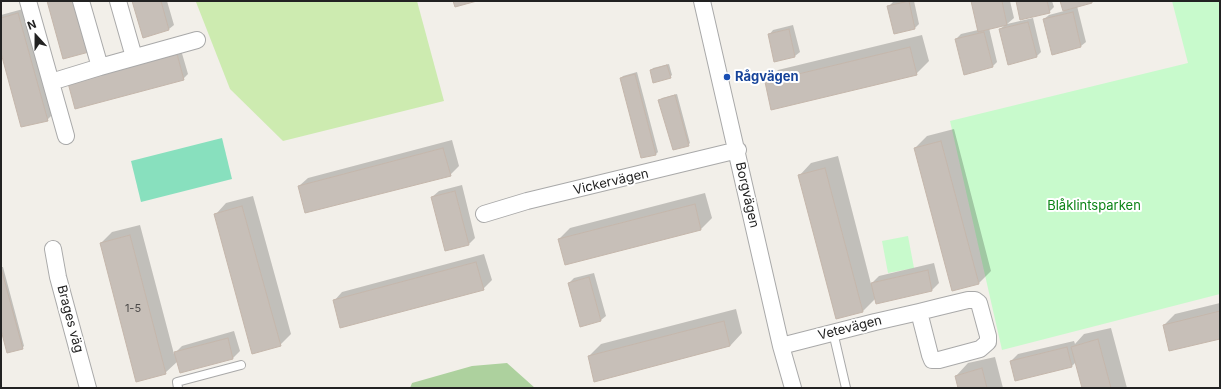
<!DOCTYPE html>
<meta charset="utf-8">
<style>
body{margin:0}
#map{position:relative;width:1221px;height:389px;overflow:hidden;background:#f2efe9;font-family:Inter,sans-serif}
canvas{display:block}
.frame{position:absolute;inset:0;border:2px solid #222;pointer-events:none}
.north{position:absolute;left:16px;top:16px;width:40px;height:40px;-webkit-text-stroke:3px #fff;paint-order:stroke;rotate:339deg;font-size:11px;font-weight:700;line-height:16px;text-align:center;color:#222}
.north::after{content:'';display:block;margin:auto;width:14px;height:18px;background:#222;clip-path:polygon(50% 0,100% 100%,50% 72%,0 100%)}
</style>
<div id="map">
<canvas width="1221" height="389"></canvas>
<div class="frame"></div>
<div class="north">N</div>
</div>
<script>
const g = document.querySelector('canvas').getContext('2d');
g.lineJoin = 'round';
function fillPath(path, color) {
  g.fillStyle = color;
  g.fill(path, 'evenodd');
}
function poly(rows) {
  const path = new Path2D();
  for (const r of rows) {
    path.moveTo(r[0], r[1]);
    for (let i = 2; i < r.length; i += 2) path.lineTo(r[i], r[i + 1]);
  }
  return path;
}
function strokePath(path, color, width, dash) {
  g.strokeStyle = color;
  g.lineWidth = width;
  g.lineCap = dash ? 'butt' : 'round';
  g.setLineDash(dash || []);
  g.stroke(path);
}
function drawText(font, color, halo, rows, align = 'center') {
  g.font = font + ' Inter,sans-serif';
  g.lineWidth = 4;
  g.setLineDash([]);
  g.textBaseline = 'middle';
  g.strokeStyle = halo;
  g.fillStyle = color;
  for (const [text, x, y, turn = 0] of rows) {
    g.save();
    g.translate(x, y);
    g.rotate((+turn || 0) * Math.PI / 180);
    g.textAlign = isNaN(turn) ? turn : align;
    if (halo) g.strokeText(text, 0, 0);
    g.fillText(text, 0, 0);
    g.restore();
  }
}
fillPath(poly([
 [197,1,417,1,444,101,283,141,230,89,196,2]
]), '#cdebb0');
fillPath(poly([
 [507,363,535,388,410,388,412,383,472,366]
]), '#add19e');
fillPath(poly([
 [1172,1,1220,1,1220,294,1002,350,950,121,1188,63],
 [908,236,914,268,888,273,882,241]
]), '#c8facc');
fillPath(poly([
 [222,138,232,179,141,202,131,161]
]), '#88e0be');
fillPath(poly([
 [134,1,167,1,174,25,169,29,143,36],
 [897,1,914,1,919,24,915,28,888,7,893,2],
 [972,1,1010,1,1014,18,1007,24,1033,18,1041,52,1037,56,1000,29,1005,25,989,28,997,62,993,66,956,39,961,34,978,30],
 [1017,1,1052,1,1054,7,1049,12],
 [1061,1,1093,1,1077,6,1086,42,1081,46,1053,53,1044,19,1049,15,1064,11],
 [23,9,52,115,47,120,1,49,1,15],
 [793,25,800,52,795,56,775,61,769,35,773,30],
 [922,35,929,61,916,74,766,83,778,70],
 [181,50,188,74,183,79,69,84],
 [669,64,672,75,670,77,651,71,653,68],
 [637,72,658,152,656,154,642,157,621,78,623,76],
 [677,94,690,143,688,145,660,100,662,98],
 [954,129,991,271,979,283,915,148,927,136],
 [452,140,459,166,450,175,299,186,308,178],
 [838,156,871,284,879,276,934,263,939,283,932,290,877,303,876,298,863,311,836,318,799,176,811,163],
 [462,185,475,238,469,244,432,197,439,191],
 [705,193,712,218,701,229,565,263,559,239,570,228],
 [253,196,291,334,280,345,216,214,226,203],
 [140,225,174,354,182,346,234,331,240,351,233,358,181,372,178,361,165,373,101,243,112,232],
 [484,254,492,280,483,289,334,301,342,292],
 [1,267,3,267,24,346,22,348,1,326],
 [594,273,606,316,601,320,581,326,569,283,574,278],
 [1220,303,1220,338,1164,325,1175,314],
 [736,309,742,333,730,346,595,380,589,356,601,344],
 [1111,328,1127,388,1083,388,1076,362,1072,366,1011,361,1018,354,1074,341,1075,344,1084,334],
 [995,357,1003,388,959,388,956,376,968,363]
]), '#0003');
const building = poly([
 [47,1,75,1,89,52,63,59,47,1],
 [132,1,161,1,169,30,143,38,132,1],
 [453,1,477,1,455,7,453,1],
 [909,1,915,29,894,34,887,6,909,1],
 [971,1,1002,1,1007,25,978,32,971,1],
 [1016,1,1047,1,1050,13,1020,20,1016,1],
 [1060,1,1092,1,1092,3,1063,11,1060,1],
 [1073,12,1081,47,1052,55,1043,19,1073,12],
 [18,13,48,121,21,127,1,53,1,18,18,13],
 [1028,22,1037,57,1008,65,999,29,1028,22],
 [789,29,795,57,774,62,768,34,789,29],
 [984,32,993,67,964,75,955,39,984,32],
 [910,47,917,75,771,110,765,82,910,47],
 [177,54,184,80,75,109,68,83,177,54],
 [667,65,671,78,653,83,650,70,667,65],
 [635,74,656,155,641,158,620,78,635,74],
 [675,95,689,146,673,150,658,100,675,95],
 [941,141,979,284,952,291,914,148,941,141],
 [443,148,451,176,305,213,298,186,443,148],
 [825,168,863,312,836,319,798,175,825,168],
 [455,191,469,245,445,251,431,197,455,191],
 [695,204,701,230,565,265,558,239,695,204],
 [242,206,281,346,252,354,214,214,242,206],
 [130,235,166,374,136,382,100,243,130,235],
 [476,262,484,290,340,328,333,300,476,262],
 [1,268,23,349,7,353,1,330,1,268],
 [928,270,932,291,876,304,871,283,928,270],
 [589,277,601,321,580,327,568,283,589,277],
 [1220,311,1220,339,1169,351,1163,325,1220,311],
 [724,321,730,346,594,382,588,356,724,321],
 [228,338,233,359,180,373,174,352,228,338],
 [1098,339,1111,388,1082,388,1071,347,1098,339],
 [1067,347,1072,367,1015,381,1010,361,1067,347],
 [982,368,987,388,958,388,955,376,982,368]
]);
fillPath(building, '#c7bfb8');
strokePath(building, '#c4b6ab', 1);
const lane = poly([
 [833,332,846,388],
 [178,388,177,382,241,365]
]);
const street = poly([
 [28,1,66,136],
 [81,1,100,67,197,40],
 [118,1,134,57],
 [702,1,781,346,793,388],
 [51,82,100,67],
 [484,214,527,201,738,150],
 [53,249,58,277,88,388],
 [781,346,875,322,919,312,939,307,968,300,975,300,979,303,988,336,988,342,980,349,939,360,932,360,930,355,919,312]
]);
strokePath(lane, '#a9a9a9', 10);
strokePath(street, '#a9a9a9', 18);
strokePath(lane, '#fff', 8);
strokePath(street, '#fff', 16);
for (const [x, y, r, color] of [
 [727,77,4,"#1a4fb4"]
]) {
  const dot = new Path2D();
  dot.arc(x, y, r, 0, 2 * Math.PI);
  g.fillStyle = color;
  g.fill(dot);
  strokePath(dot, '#fff', 1.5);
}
drawText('11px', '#4b4948', null, [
 ["1-5",133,309]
]);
drawText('bold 13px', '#164399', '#fff', [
 ["Rågvägen",735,77]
], 'left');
drawText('13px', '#222', '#fff', [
 ["Vickervägen",611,182,-13],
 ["Borgvägen",747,195,77],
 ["Brages väg",70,319,75],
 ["Vetevägen",850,328,-14]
]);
drawText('13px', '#0c8416', '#fff', [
 ["Blåklintsparken",1094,206]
]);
</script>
